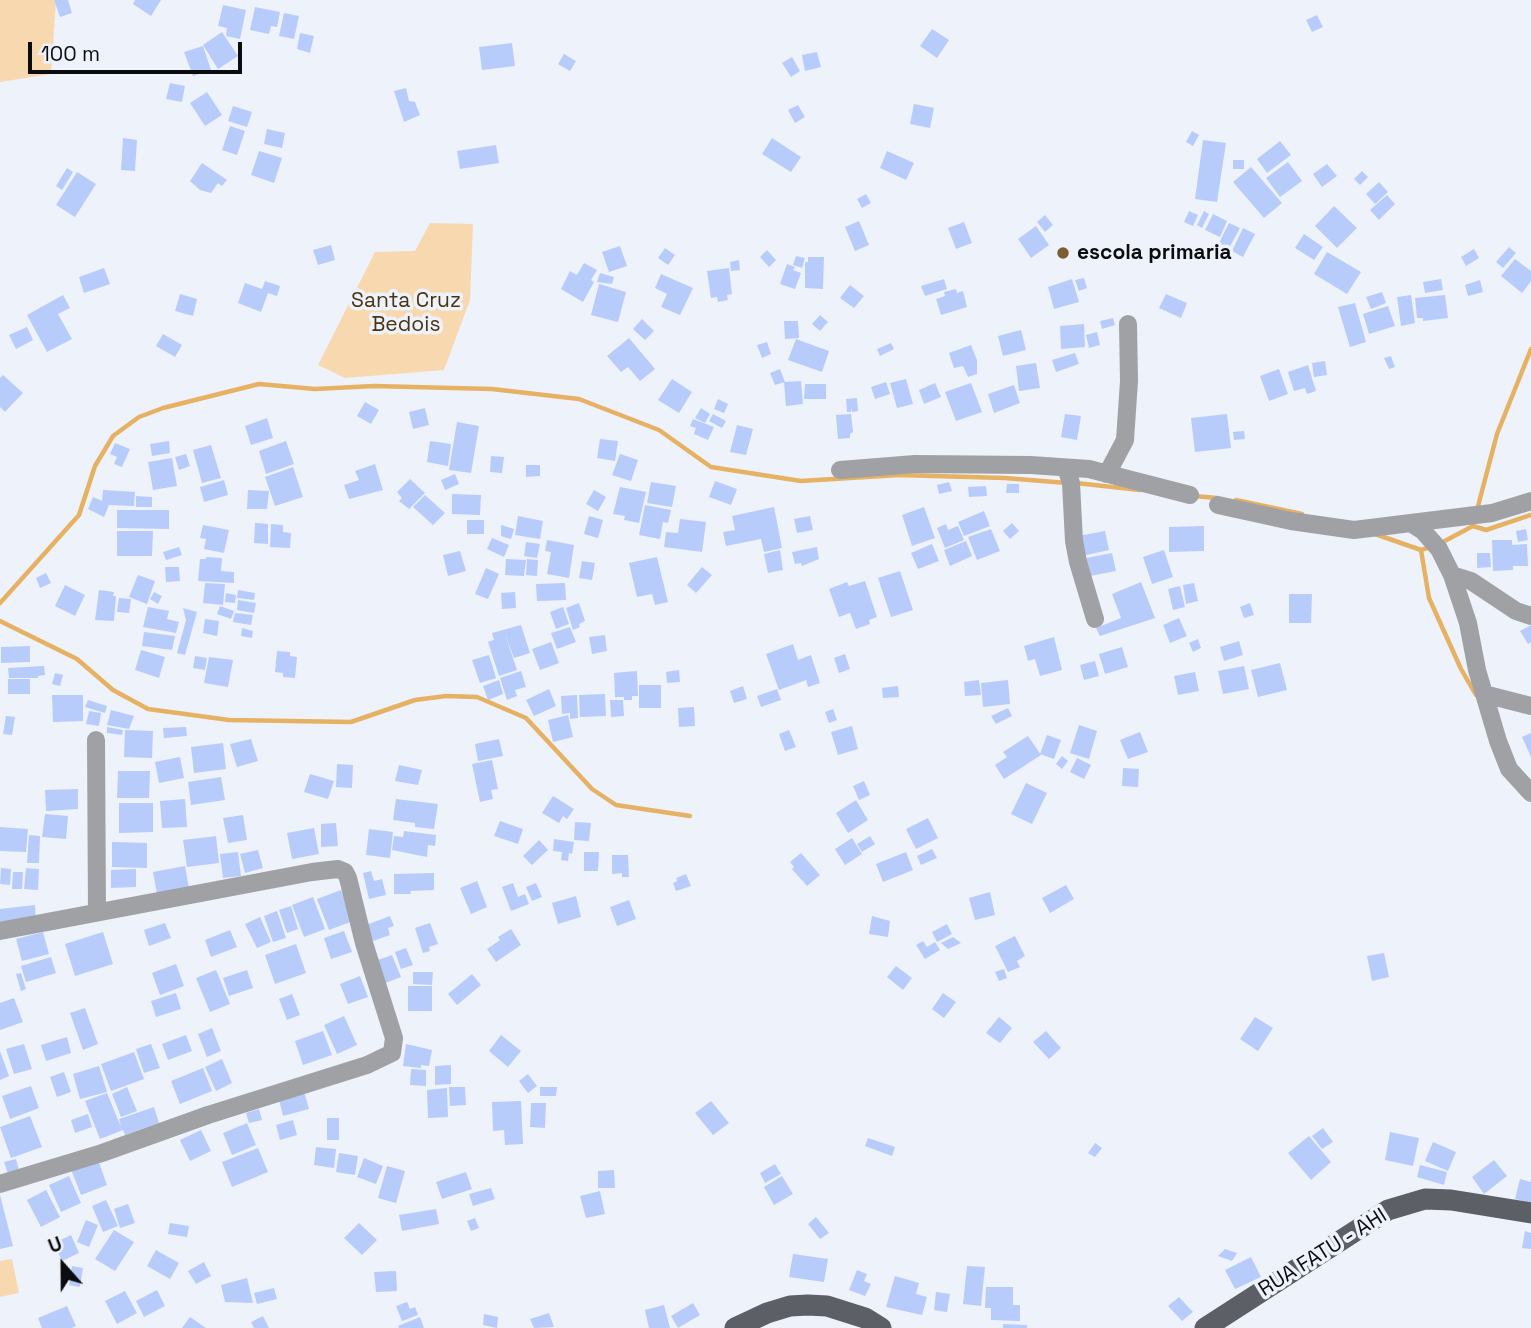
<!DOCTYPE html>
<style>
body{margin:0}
#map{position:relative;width:1531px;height:1328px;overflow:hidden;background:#eef2fa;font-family:"Space Grotesk",sans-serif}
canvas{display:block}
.north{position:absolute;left:28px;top:1230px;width:70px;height:70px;-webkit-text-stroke:5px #eef2fa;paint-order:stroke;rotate:339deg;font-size:19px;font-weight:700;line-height:28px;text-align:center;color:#0b0c0f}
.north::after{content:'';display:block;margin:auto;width:24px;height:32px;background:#0b0c0f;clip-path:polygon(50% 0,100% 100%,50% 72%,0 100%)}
.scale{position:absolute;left:28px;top:42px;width:214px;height:32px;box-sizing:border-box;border:4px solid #0b0c0f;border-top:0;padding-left:9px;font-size:21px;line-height:24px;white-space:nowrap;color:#0b0c0f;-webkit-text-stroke:5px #eef2fa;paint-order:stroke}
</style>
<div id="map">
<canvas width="1531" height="1328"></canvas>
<div class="north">U</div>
<div class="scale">100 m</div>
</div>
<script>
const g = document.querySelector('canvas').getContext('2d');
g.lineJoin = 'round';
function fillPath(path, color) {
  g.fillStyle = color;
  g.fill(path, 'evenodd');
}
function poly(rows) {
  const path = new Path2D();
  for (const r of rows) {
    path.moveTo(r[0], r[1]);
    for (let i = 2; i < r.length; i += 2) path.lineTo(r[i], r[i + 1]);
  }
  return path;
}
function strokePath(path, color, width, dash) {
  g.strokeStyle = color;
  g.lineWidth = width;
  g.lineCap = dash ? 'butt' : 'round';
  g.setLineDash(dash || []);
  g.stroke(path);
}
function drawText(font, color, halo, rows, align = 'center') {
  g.font = font + ' "Space Grotesk",sans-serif';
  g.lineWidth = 7;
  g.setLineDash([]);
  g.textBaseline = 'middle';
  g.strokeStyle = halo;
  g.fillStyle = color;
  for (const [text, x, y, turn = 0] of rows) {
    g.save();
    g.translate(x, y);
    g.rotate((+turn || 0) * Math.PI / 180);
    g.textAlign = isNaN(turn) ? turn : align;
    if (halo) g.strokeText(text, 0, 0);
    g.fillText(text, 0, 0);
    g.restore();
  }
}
fillPath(poly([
 [0,0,56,0,51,74,0,82],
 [430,223,473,224,470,300,444,370,345,378,318,365,375,252,415,251],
 [12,1259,19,1293,0,1297,0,1261]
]), '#f8d9af');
strokePath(poly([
 [1076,483,1140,490],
 [1194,496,1217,498],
 [1236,500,1302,514],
 [1477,510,1497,434,1531,349],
 [1375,534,1421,550,1430,547],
 [1441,543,1473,526,1486,530,1531,515],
 [1421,550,1429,598,1461,669,1476,695],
 [0,603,79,515,95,466,113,436,139,417,163,408,259,384,315,389,374,386,492,389,579,399,659,430,711,467,801,481,899,475,1005,478,1067,483],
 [0,621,77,659,113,690,148,709,229,720,351,722,415,700,446,696,477,697,526,718,592,789,616,805,690,816]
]), '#e6b163', 4.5);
fillPath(poly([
 [54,0,68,0,72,13,60,17],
 [135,0,161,0,151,16,133,4],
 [223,5,246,10,240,39,226,36,227,28,218,26],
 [255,7,280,12,277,27,271,26,269,34,250,30],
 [284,13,299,16,294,39,279,36],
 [1317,15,1323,27,1312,32,1306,20],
 [932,29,949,40,937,58,920,46],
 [222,32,238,56,218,69,203,45],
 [300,33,314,36,310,53,297,49],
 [512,43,515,66,482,70,479,47],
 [203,46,211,70,193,76,184,52],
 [817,52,821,67,805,71,802,55],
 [564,54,576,61,570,71,558,64],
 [792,57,800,71,791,77,782,63],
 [170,83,185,86,182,102,166,99],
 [406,88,409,101,415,102,420,115,404,122,394,91],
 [207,92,222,115,205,126,190,103],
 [914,104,934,108,930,128,910,124],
 [798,105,805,117,795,123,788,110],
 [233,106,252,112,247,127,228,121],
 [230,126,245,131,237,155,222,150],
 [267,129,285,133,282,148,264,144],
 [1192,131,1199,135,1193,146,1186,142],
 [123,138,137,140,135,171,121,170],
 [772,138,801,157,791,172,762,154],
 [1203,140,1226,143,1217,202,1195,199],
 [1280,141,1291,155,1267,173,1257,159],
 [496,145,499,163,460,169,457,151],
 [259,151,282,158,274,183,251,175],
 [887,151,914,163,906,180,880,168],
 [1233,160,1244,160,1244,169,1233,169],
 [1288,162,1302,181,1280,197,1266,178],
 [202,163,227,180,222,186,218,183,211,193,200,190,190,181],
 [1327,164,1337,176,1322,187,1313,174],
 [1251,167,1282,203,1264,218,1233,182],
 [67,168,73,172,62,190,56,186],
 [1362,171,1368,177,1360,185,1354,179],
 [77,172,96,184,75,217,56,205],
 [1379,182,1388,192,1375,204,1366,194],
 [866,194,871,203,862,208,857,199],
 [1387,195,1395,204,1379,220,1370,210],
 [1334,206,1357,228,1337,248,1315,226],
 [1189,211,1198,215,1193,226,1184,222],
 [1204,211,1209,214,1202,228,1197,225],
 [1213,214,1227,221,1220,237,1205,230],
 [1045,215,1053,225,1045,232,1037,222],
 [859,221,869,245,855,251,845,227],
 [964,222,972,243,956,249,948,228],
 [1229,223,1240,228,1228,250,1218,245],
 [1036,226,1049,245,1031,258,1018,239],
 [1243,228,1255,234,1243,257,1232,251],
 [1304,234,1323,247,1314,260,1295,248],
 [331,245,335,260,318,265,313,250],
 [620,246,627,266,609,272,602,252],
 [1064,247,1071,251,1062,260,1055,254],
 [1509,247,1516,253,1503,268,1496,262],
 [665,248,675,255,668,265,658,258],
 [1474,249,1479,258,1466,266,1461,257],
 [767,250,776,260,769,267,760,257],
 [1327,252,1361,272,1347,294,1314,274],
 [796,256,805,258,802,268,793,265],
 [808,257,824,257,823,289,805,288,805,262,808,262],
 [1515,259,1531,271,1531,281,1522,293,1501,276],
 [739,260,740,270,731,271,730,262],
 [584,263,597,270,591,280,594,282,583,302,561,289,570,271,577,275],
 [787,264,795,267,793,270,801,273,795,289,780,284],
 [104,268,110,284,84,293,79,277],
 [729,268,732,294,727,295,728,300,718,302,717,297,711,298,707,271],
 [600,273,614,277,612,284,597,282],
 [661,274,693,288,680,315,661,307,667,294,655,288],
 [1084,278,1087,288,1079,291,1075,280],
 [944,279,947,289,925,296,921,286],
 [1072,279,1079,302,1054,309,1048,287],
 [1441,279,1443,290,1425,293,1423,282],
 [1480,280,1483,292,1468,296,1465,285],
 [265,281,280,286,277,296,268,293,261,312,238,303,245,283,262,289],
 [599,284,626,292,618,322,591,315],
 [850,285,864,296,854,308,840,298],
 [956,289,957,293,963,291,967,307,941,315,936,299,945,296,944,292],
 [1382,292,1386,303,1371,309,1366,297],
 [180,294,197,299,193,316,175,311],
 [1166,294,1187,303,1181,318,1159,308],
 [63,295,70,308,58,314,72,339,47,352,27,315],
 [1411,295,1415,323,1401,326,1397,297],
 [1445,295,1448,318,1423,321,1423,318,1417,318,1415,298],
 [1355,303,1366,342,1350,347,1338,307],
 [1388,306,1395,326,1369,334,1363,314],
 [820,315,828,322,820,331,812,324],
 [1113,318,1115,325,1102,329,1100,321],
 [642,319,654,331,645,340,633,329],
 [784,321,798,321,799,338,785,339],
 [1084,324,1085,347,1061,349,1060,326],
 [27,327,33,340,16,349,9,335],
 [1021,330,1026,350,1003,356,998,336],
 [1097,332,1100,345,1089,348,1086,335],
 [163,334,182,345,175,357,156,346],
 [629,338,655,369,640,381,628,367,621,372,607,356],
 [796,339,829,351,822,372,788,360],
 [767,342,771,354,762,358,757,345],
 [891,343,894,349,880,356,877,349],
 [971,345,977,360,977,374,968,377,963,366,954,368,949,353],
 [1075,353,1079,364,1056,372,1052,360],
 [1391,356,1395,367,1389,369,1384,358],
 [1325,361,1327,375,1314,377,1312,363],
 [1036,363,1040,388,1019,391,1016,366],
 [1308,365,1316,391,1307,394,1305,388,1294,391,1288,372],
 [780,369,785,382,775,385,770,373],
 [1279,369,1288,394,1269,401,1260,376],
 [3,375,23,393,5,412,0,407,0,378],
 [672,379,692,392,679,413,658,400],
 [906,379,913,404,897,408,890,383],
 [801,381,803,404,786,406,784,382],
 [886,382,890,394,875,399,871,387],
 [935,383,941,397,924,404,919,390],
 [971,383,982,412,956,421,945,392],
 [805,384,826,384,826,399,804,399],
 [1014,385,1020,403,994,413,988,394],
 [857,398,858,411,852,412,851,407,851,412,847,412,846,399],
 [718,399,728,404,724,413,714,409],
 [365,402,379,410,371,424,357,416],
 [425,408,429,425,413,429,409,412],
 [701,408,710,414,705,423,695,418],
 [713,414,726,421,722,428,709,421],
 [851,414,853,432,850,434,850,438,838,439,836,415],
 [1065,414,1081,416,1077,440,1061,437],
 [1227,414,1231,448,1195,452,1191,418],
 [267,418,273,438,251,445,245,426],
 [693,419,714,427,708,440,694,434,696,428,690,426],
 [457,422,479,426,471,473,449,470],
 [737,425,753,429,746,455,730,452],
 [1244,431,1245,439,1234,440,1233,432],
 [600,439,618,441,615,461,597,458],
 [169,441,170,453,152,456,150,444],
 [286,441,294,464,266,474,259,451],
 [430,441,451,444,448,466,427,462],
 [115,443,130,449,122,467,114,464,117,457,110,454],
 [211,445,221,478,202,483,193,450],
 [186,454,190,466,179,470,175,457],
 [620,454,638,460,631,481,612,475],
 [491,456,504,457,502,473,490,472],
 [172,458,177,486,153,490,148,462],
 [375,464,383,490,349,499,344,485,359,480,355,471],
 [526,465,540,465,540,476,526,477],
 [293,467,303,497,275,506,265,477],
 [455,474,459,484,445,490,441,480],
 [410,479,425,493,409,509,399,501,402,498,397,492],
 [224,480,228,495,204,502,200,487],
 [715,481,737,489,731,505,709,497],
 [651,482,676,486,672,507,647,503],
 [949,482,952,491,939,494,937,485],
 [1007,484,1019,484,1019,493,1006,493],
 [986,486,987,496,969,497,968,487],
 [620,487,646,492,639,523,624,520,625,516,613,514],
 [103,490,135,492,134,506,109,505,104,517,88,509,93,497,102,501],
 [248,490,269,491,267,509,247,509],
 [594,490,606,497,598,511,586,504],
 [452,494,481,495,480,515,452,514],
 [425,495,445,513,433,525,413,507],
 [136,496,152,497,152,507,136,507],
 [645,505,671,510,668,523,663,522,660,539,639,535],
 [774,507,782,548,764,552,761,539,726,546,723,532,735,530,732,516],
 [924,507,935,538,912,546,902,515],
 [117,510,169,510,169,529,117,528],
 [984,511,990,526,964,536,958,522],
 [518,516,543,521,540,539,515,535],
 [589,516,603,520,598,538,584,534],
 [810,516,813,530,797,533,794,519],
 [680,519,706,522,702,552,664,547,666,532,678,533],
 [467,520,484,520,484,534,467,534],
 [255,523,268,524,268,544,254,543],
 [1012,523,1019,531,1010,539,1003,531],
 [271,524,283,525,283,532,291,533,290,548,270,547],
 [946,524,948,530,958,526,964,540,945,548,937,528],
 [203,525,229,530,224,553,204,549,206,539,200,538],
 [501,525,514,529,511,539,501,536],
 [1204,526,1204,551,1169,552,1169,527],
 [991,529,1000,551,977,560,968,537],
 [1526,529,1528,540,1518,542,1516,531],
 [117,531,153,531,152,556,117,556],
 [1105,531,1109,550,1082,556,1078,536],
 [492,538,509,545,504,557,487,549],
 [547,540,574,545,569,578,547,574,551,552,545,551],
 [1492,540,1512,540,1512,545,1527,544,1528,566,1513,566,1513,570,1493,571],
 [966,541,972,556,950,566,944,550],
 [526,542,540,544,537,558,524,556],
 [932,544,939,561,918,569,911,553],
 [179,547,182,555,166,560,163,552],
 [817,547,819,559,802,566,801,563,795,564,792,552],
 [780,550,783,570,768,573,764,554],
 [1164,550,1173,577,1152,584,1143,557],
 [460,551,466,571,448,576,443,555],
 [1112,553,1116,571,1085,577,1081,559],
 [1477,553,1490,553,1491,567,1477,568],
 [206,557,222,558,221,571,234,572,234,583,198,581,200,559,206,559],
 [657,557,668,602,655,605,652,594,637,597,629,563],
 [506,559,526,560,524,576,505,575],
 [527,559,538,560,537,576,526,575],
 [582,561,595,563,592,580,579,578],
 [165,567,179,567,180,581,166,582],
 [702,567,712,575,696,593,687,585],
 [486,568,499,574,488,599,475,594],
 [900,571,913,610,891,617,878,578],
 [46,573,51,583,40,588,36,578],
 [138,575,155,581,147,604,129,597],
 [865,581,877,617,869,620,870,624,856,629,850,613,839,617,829,589,847,582,849,586],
 [1141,582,1155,618,1100,636,1096,628,1121,618,1112,594],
 [205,583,225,584,223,605,203,603],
 [565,583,566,600,537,601,536,584],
 [1194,583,1198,601,1186,604,1183,585],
 [65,585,85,595,75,616,55,606],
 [1180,586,1185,607,1173,610,1168,589],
 [99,590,114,592,113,596,116,596,114,621,95,620],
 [238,590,255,593,254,600,237,598],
 [154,592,162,596,158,604,150,599],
 [515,592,516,608,502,609,501,593],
 [226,593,236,595,235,603,225,602],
 [1289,594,1312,594,1311,623,1289,623],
 [119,598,131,599,129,613,117,612],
 [238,600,256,603,254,613,237,610],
 [579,603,585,621,579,624,580,627,573,630,566,608],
 [1250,603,1254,615,1244,618,1240,607],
 [220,606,234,611,231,619,217,614],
 [148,607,169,611,167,619,179,622,176,633,143,627],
 [563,607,569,624,556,629,550,612],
 [183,608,197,612,185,655,177,653,186,620],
 [235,613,253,615,251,625,233,622],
 [1179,618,1187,636,1170,643,1163,625],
 [205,619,219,621,217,636,203,633],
 [521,625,530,653,514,658,505,634,517,670,499,676,488,642,494,640,492,633],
 [1531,625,1531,642,1528,644,1520,631],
 [570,627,576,642,557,649,551,633],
 [242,628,253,631,252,638,241,636],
 [144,632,175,636,172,650,142,646],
 [605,635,607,651,592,654,589,637],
 [1054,637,1062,670,1040,676,1035,659,1028,661,1024,646],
 [1198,639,1201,648,1193,652,1189,643],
 [1239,641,1243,655,1224,661,1220,647],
 [551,642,559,663,540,670,532,649],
 [793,644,798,660,811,655,820,683,808,687,806,680,779,690,766,654],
 [30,646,30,662,1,663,1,647],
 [1122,647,1128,667,1105,674,1099,654],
 [141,650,165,657,159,678,135,670],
 [277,651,290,652,290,656,297,657,295,678,283,677,283,673,275,672],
 [845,654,850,669,839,673,834,658],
 [489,655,496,678,480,683,472,660],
 [195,656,207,658,205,670,193,668],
 [209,657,233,660,228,687,204,683],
 [1095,661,1099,676,1084,680,1080,665],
 [1280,663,1287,690,1258,697,1251,670],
 [44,666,45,675,38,676,38,678,9,678,8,668],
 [1244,666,1249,689,1223,694,1218,671],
 [679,670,680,682,667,683,666,672],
 [521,671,526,687,515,690,517,696,507,700,500,678],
 [637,671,638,696,632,696,632,700,624,700,624,697,615,697,614,673],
 [1195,672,1199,691,1178,695,1174,676],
 [55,673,63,675,60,686,52,684],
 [8,679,30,679,30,694,8,694],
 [499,680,503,694,488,700,483,686],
 [979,680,981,695,965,696,964,682],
 [1008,680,1010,704,983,707,981,683],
 [639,685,661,685,661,708,639,708],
 [743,686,747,699,734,703,730,691],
 [898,686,899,697,883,698,882,688],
 [549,689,556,706,534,716,526,700],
 [777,689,781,700,761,707,757,696],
 [605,694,606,716,580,717,579,695],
 [52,695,83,695,83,721,53,722],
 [577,695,578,718,570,719,570,713,562,714,561,696],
 [88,700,107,706,105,713,85,707],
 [610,700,623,700,624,716,611,717],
 [694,707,695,726,679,727,678,708],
 [1008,708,1012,716,996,724,991,716],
 [833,709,837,720,829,723,825,712],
 [111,710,134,716,129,729,107,725],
 [89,711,101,713,99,726,86,724],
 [568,715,573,737,553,742,548,720],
 [6,716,15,717,12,735,3,734],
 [1079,725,1097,731,1089,759,1070,753],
 [852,726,858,749,838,755,831,732],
 [107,727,123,730,122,735,107,733],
 [186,727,187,736,164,738,163,728],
 [125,730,153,731,152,758,124,757],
 [789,730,796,747,785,751,779,734],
 [1140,732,1148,752,1128,759,1120,740],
 [1531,733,1531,757,1522,737],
 [1047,735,1061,740,1054,759,1040,754],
 [1028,736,1041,755,1004,779,995,765,1007,757,1003,752],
 [251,739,258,761,237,767,230,744],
 [499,739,503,756,478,761,475,744],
 [223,743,226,769,194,773,191,747],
 [1062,756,1068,761,1062,769,1056,764],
 [180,757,184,778,159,783,155,762],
 [1077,758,1091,765,1084,779,1070,772],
 [492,760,498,789,491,790,493,799,480,802,472,764],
 [337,764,353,765,352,788,336,787],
 [399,765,422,770,418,785,395,781],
 [1123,768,1139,769,1138,787,1122,786],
 [118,771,150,771,149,798,117,798],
 [310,774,334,781,328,799,304,792],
 [221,777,225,800,191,805,188,782],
 [864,781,870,795,859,800,853,786],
 [1026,783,1047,793,1032,824,1011,814],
 [78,789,78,809,46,811,45,790],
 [553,796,574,809,567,819,563,816,559,823,542,813],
 [185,799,187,827,162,828,160,801],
 [396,799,438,804,434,829,415,827,415,823,393,820],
 [856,800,868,820,848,833,836,813],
 [119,803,153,803,153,832,119,833],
 [45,814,68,816,66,839,42,837],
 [243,815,247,840,228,843,223,818],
 [928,818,938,838,916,849,906,829],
 [500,821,523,829,518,844,494,836],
 [575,822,591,823,589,841,574,840],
 [336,823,338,846,321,847,321,824],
 [0,827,28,829,26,852,0,851],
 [314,828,319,854,292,859,287,833],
 [369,829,393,832,390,858,366,855],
 [404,831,436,835,435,846,428,845,427,857,392,850,394,836,403,837],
 [29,835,40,836,39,863,27,863],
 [216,836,219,863,187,867,183,840],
 [870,836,875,844,862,852,857,844],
 [852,838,862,854,845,865,835,849],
 [554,839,574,842,572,854,569,853,568,861,561,860,562,852,553,851],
 [539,840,548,850,532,865,523,856],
 [112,842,147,843,147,868,112,867],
 [932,849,937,858,921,865,917,856],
 [258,850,263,868,245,873,240,854],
 [238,852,241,876,223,878,220,854],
 [584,852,599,852,598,871,584,871],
 [906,852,913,870,883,882,876,864],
 [801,853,820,875,807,886,792,869,794,867,790,862],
 [612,855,628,855,629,877,622,877,622,873,612,874],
 [185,866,189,888,157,894,153,872],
 [1,868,11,869,10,885,0,884],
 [26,868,39,869,38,890,24,889],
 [136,869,136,887,111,888,111,870],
 [371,871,374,881,382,879,386,895,369,899,363,873],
 [13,872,23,872,22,889,12,889],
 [434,873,434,890,410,891,411,894,394,894,394,874],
 [686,874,691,886,676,891,673,883,677,881,676,878],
 [477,881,487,907,471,914,460,888],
 [513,883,518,897,525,894,529,904,511,911,502,887],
 [536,883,542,897,532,901,526,887],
 [1066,885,1074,899,1050,913,1042,898],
 [341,890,353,921,329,930,317,899],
 [990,892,995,915,975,920,969,898],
 [576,896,581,917,558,924,552,903],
 [313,897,325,929,304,937,292,905],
 [629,900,636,919,617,926,610,907],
 [35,905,36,921,0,926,0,909],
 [291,906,298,929,287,933,279,910],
 [277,911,286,938,273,942,264,916],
 [390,916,394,926,388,928,390,935,373,941,366,925],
 [872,916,890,921,888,937,869,934],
 [260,917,271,942,257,948,245,924],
 [165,923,171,938,149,946,144,930],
 [430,923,438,944,429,947,430,951,423,953,415,928],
 [947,924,952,934,937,942,932,932],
 [511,929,521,945,496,962,487,949,500,940,498,937],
 [230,930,237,947,211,957,205,940],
 [344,931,352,952,331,959,324,938],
 [43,932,49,954,22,961,16,939],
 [103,932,113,964,75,976,65,944],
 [1015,936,1025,956,1017,961,1020,967,1008,972,995,946],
 [953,937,961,943,948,949,941,943],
 [923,941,927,947,935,942,940,950,925,959,916,945],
 [296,944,306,973,275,984,265,955],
 [406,948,413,965,401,969,395,952],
 [1384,953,1389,977,1372,981,1367,956],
 [392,955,401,977,383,984,375,961],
 [51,957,56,973,26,982,21,966],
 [176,964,184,986,160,995,152,973],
 [896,966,912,978,903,990,887,977],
 [1004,969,1007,978,999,981,995,972],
 [216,970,230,1004,210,1012,196,978],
 [247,970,253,988,229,996,223,978],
 [413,972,433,972,432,985,413,984],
 [21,973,26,989,21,991,16,974],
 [472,974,481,985,457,1005,448,994],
 [360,976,368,997,348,1004,340,984],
 [408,986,432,986,432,1011,408,1011],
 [176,993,181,1009,156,1017,151,1001],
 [943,993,956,1002,944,1018,932,1009],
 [292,994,300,1015,287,1020,279,999],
 [14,998,23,1022,0,1030,0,1003],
 [85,1008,98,1044,83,1050,70,1013],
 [344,1016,357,1045,337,1054,324,1025],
 [999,1017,1012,1028,1000,1043,986,1033],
 [1255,1017,1273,1028,1258,1051,1240,1039],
 [212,1028,221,1051,207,1057,198,1034],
 [323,1031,332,1055,303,1065,295,1041],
 [1046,1031,1061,1048,1049,1059,1033,1042],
 [186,1035,192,1051,168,1060,162,1044],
 [501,1035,521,1051,508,1067,489,1051],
 [67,1037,71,1053,46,1061,41,1045],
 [24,1044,32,1069,14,1074,6,1049],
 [151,1044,160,1068,144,1073,136,1049],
 [406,1044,432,1050,429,1066,421,1065,421,1068,403,1066],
 [0,1051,9,1076,0,1080],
 [134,1052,144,1079,111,1091,101,1064],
 [222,1059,232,1083,216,1091,205,1067],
 [451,1065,451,1084,435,1085,435,1066],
 [99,1066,107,1092,80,1099,73,1074],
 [203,1068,212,1091,180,1104,171,1081],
 [411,1069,426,1070,426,1086,410,1085],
 [64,1072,71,1092,57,1097,50,1077],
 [528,1074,537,1086,528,1093,519,1081],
 [31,1086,39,1108,10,1119,2,1096],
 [127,1087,137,1111,121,1117,112,1094],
 [449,1087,465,1087,466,1105,450,1106],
 [540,1087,557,1087,556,1096,540,1096],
 [303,1088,309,1109,283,1116,278,1095],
 [447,1088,448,1117,428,1118,427,1090],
 [107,1093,121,1127,119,1119,154,1107,159,1123,125,1135,123,1130,100,1139,85,1101],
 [521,1101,523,1144,505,1145,504,1130,493,1131,492,1102],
 [711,1101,729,1123,713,1135,695,1113],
 [531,1103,546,1103,545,1128,530,1127],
 [259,1109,262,1120,249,1123,246,1113],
 [88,1114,92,1127,75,1133,71,1120],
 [30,1116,42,1147,11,1158,0,1127],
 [327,1118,339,1118,339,1140,327,1140],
 [293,1120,297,1135,280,1140,276,1125],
 [247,1123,256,1145,232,1155,223,1133],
 [1323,1128,1333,1142,1322,1149,1312,1136],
 [201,1130,211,1151,190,1161,180,1140],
 [1390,1132,1419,1138,1413,1166,1385,1160],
 [1309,1136,1331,1162,1311,1180,1288,1153],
 [868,1138,895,1147,892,1156,865,1146],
 [1433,1142,1456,1152,1448,1171,1425,1161],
 [1095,1143,1102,1148,1095,1157,1088,1153],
 [316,1147,336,1149,334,1168,314,1165],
 [258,1148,268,1172,232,1187,222,1162],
 [339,1153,358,1156,355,1175,336,1172],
 [97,1157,107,1185,81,1195,70,1167],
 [364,1158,383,1166,376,1184,357,1177],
 [16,1159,19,1170,8,1174,4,1162],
 [1494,1160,1507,1176,1484,1194,1472,1177],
 [775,1164,781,1174,765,1183,760,1173],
 [1420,1165,1447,1172,1444,1185,1417,1177],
 [387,1166,405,1171,396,1203,378,1198],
 [614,1170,615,1188,598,1188,598,1171],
 [466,1172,472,1189,442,1199,436,1182],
 [69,1176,81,1203,61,1212,49,1185],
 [782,1176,793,1194,774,1205,764,1187],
 [1520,1179,1531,1182,1531,1203,1515,1199],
 [491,1188,495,1199,473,1206,469,1194],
 [46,1190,60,1217,41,1227,27,1200],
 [600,1191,605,1214,586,1218,580,1196],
 [0,1195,13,1246,0,1249],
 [106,1200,118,1226,103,1232,92,1206],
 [128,1204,135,1223,120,1228,114,1209],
 [436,1209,439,1224,402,1231,399,1215],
 [816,1217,829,1233,820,1239,808,1224],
 [475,1218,479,1228,471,1231,467,1221],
 [86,1220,98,1225,89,1247,77,1242],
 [170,1223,189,1226,187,1237,168,1234],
 [359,1223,377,1240,362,1255,344,1238],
 [114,1230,134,1242,115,1271,95,1259],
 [1525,1231,1531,1233,1531,1249,1522,1248],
 [71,1235,79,1253,62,1261,54,1243],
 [1225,1249,1237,1253,1232,1261,1218,1256],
 [156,1250,179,1263,170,1279,147,1266],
 [793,1254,828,1259,824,1282,789,1277],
 [1251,1257,1261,1277,1235,1289,1225,1270],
 [204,1262,211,1276,196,1284,188,1271],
 [72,1266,83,1268,80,1287,69,1285],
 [967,1266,985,1267,981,1306,963,1304],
 [857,1270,867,1274,864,1281,871,1284,865,1296,849,1290],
 [396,1271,397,1291,376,1292,374,1272],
 [895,1276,919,1283,916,1294,927,1297,922,1315,886,1307],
 [247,1278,253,1303,225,1302,221,1285],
 [986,1287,1013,1287,1013,1305,1020,1305,1020,1321,991,1320,991,1308,985,1308],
 [274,1288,277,1299,257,1304,254,1293],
 [157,1290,165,1306,144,1317,136,1301],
 [125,1291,137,1313,117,1324,105,1301],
 [936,1292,950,1294,947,1312,934,1310],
 [1179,1297,1193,1312,1182,1321,1168,1306],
 [407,1302,410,1309,415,1307,418,1315,402,1321,396,1306],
 [693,1303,700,1315,678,1328,671,1316],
 [664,1305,670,1328,649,1328,645,1310],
 [67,1306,76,1326,71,1328,42,1328,38,1318],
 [549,1313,554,1327,534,1328,530,1319],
 [484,1314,498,1317,497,1328,483,1325],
 [263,1316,269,1328,254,1328,251,1322],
 [190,1317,206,1328,182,1328],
 [420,1317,424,1328,399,1328,398,1326],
 [1003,1324,1027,1325,1027,1328,1003,1328]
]), '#b8ccfb');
strokePath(poly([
 [1066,468,1071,483,1074,541,1078,562,1095,619],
 [840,470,915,464,1031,465,1089,469,1190,495],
 [1107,474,1125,440,1129,381,1128,324],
 [1218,505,1291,521,1354,530,1492,513,1531,501],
 [1412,524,1423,531,1439,549,1452,575,1468,623,1477,670,1498,741,1509,769,1531,793],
 [1452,575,1471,581,1516,611,1531,616],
 [1484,694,1531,706],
 [96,740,97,912],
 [0,931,312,872,338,869,345,872,348,878,364,943,394,1038,392,1053,367,1065,208,1115,102,1153,0,1184]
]), '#9fa1a4', 18);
strokePath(poly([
 [735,1328,767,1313,790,1306,808,1305,827,1306,865,1318,881,1328],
 [1205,1328,1388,1210,1425,1199,1451,1200,1531,1213]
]), '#5c5f65', 21);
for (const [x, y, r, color] of [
 [1063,253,7,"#7c5e32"]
]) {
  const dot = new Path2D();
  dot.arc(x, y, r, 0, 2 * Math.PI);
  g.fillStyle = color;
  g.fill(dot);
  strokePath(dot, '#eef2fa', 2.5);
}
drawText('bold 21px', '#0b0c0f', '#eef2fa', [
 ["escola primaria",1077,253]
], 'left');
drawText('21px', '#493311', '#eef2fa', [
 ["Santa Cruz",406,301],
 ["Bedois",406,325]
]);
drawText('21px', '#0b0c0f', '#eef2fa', [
 ["RUA FATU - AHI",1323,1253,-32]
]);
</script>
